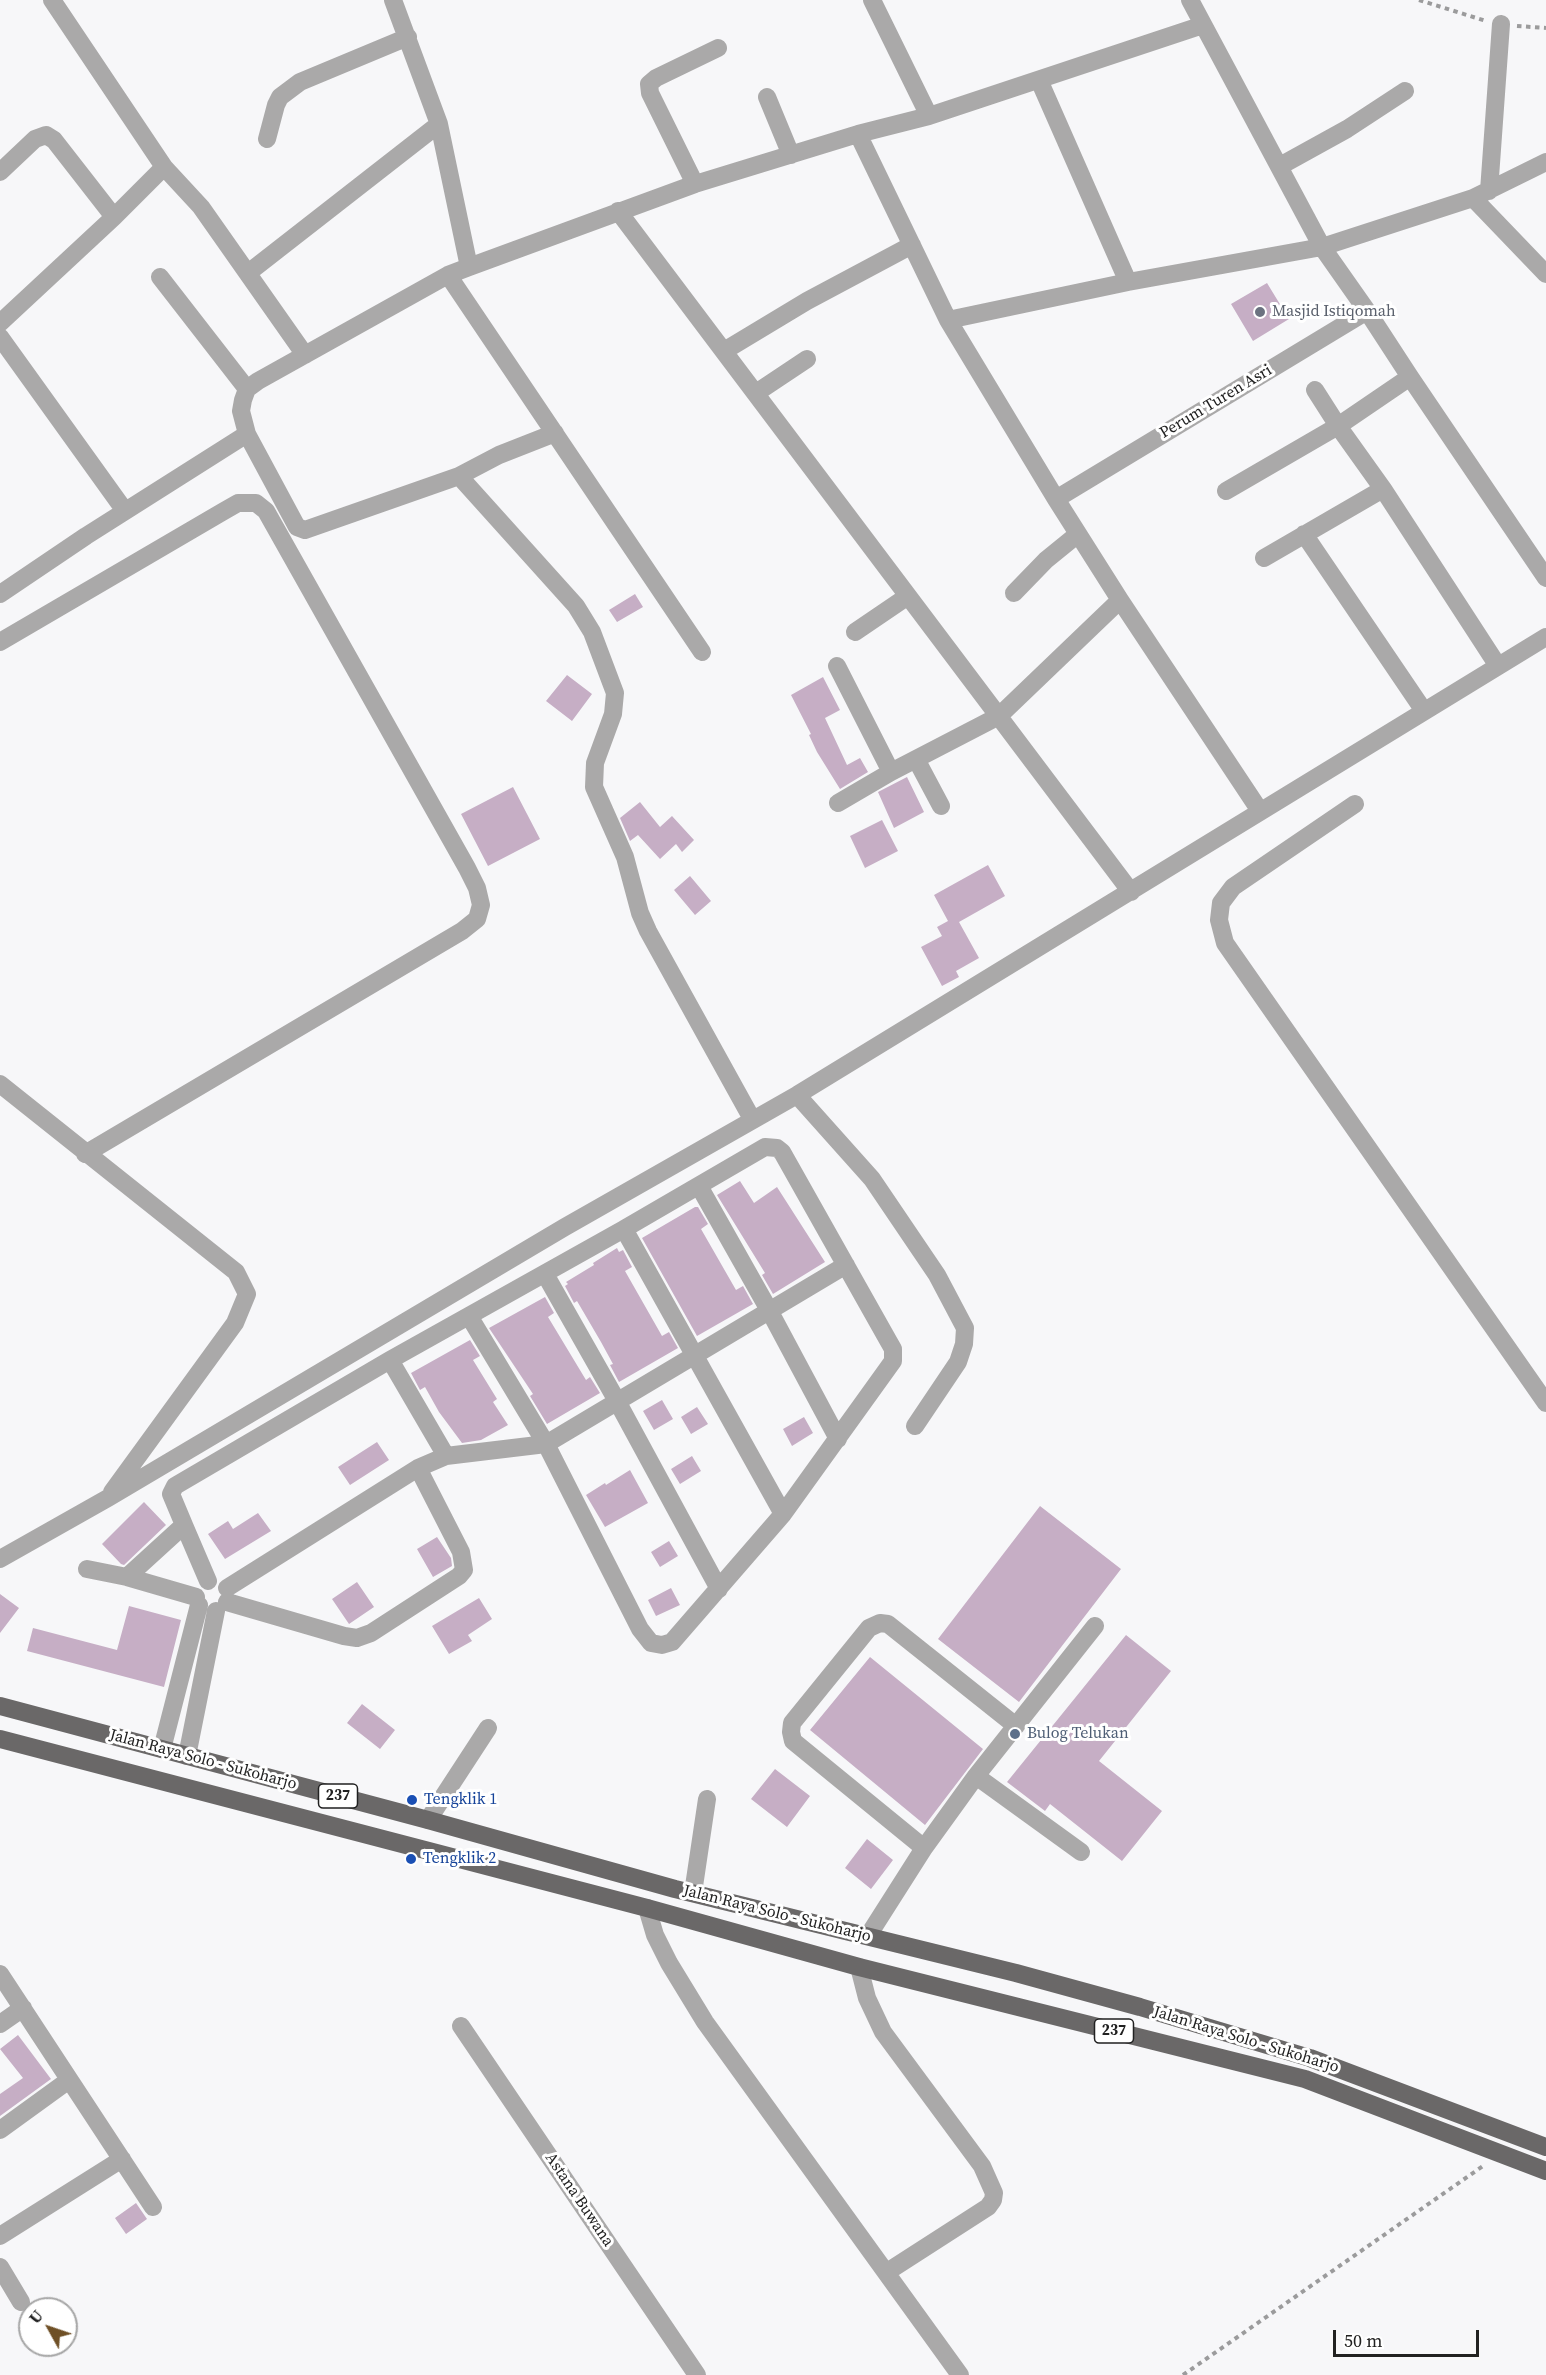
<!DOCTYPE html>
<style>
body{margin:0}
#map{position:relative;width:1546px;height:2375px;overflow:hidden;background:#f7f7f9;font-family:"Source Serif 4",serif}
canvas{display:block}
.north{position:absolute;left:18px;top:2297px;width:60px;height:60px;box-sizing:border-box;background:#fff;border:2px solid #a6a6a6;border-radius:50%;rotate:310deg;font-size:16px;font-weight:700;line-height:24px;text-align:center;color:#212121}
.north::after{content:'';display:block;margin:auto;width:21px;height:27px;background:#6f5026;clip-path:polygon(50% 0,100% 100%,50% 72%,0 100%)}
.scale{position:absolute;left:1333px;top:2330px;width:146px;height:27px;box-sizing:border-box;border:3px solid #212121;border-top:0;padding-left:8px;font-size:18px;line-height:21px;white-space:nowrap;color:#212121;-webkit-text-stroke:4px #fff;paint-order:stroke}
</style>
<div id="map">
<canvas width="1546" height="2375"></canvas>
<div class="north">U</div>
<div class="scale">50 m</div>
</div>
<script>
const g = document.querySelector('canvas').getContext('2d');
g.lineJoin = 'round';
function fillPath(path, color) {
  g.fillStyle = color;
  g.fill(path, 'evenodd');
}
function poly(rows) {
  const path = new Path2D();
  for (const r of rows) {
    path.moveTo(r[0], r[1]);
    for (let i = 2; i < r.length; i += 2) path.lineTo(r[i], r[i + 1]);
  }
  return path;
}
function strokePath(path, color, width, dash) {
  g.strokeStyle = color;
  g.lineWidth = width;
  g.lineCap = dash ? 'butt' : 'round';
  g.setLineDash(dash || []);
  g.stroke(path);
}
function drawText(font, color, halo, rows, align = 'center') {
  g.font = font + ' "Source Serif 4",serif';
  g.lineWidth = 6;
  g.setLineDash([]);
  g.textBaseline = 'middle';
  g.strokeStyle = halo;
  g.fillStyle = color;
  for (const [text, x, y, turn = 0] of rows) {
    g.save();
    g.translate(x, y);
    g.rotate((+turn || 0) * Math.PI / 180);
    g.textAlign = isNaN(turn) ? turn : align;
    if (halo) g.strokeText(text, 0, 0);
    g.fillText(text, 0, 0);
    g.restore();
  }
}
fillPath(poly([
 [1267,283,1289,319,1253,341,1231,304],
 [635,594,643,607,617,622,609,610],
 [567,675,592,694,572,721,546,701],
 [823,677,840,710,825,718,847,765,860,758,868,772,840,789,817,752,809,735,811,734,791,695],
 [907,777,924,812,894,828,878,792],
 [513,787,540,839,488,866,461,814],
 [640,802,660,827,672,816,694,840,682,852,676,844,660,859,638,835,630,841,620,818],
 [882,820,898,851,865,868,850,836],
 [988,865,1005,896,959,922,979,958,956,971,959,977,942,986,921,947,942,936,937,927,948,921,934,895],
 [690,876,711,901,695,915,674,890],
 [740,1181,754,1203,777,1187,825,1262,773,1294,762,1275,765,1273,717,1195],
 [695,1207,698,1207,708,1224,701,1229,736,1290,743,1286,753,1304,697,1336,642,1238],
 [617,1248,619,1252,623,1250,632,1267,625,1271,662,1336,669,1332,678,1348,619,1382,610,1365,613,1364,601,1342,577,1301,574,1303,565,1286,568,1284,566,1282,594,1265,593,1263],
 [545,1297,554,1313,548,1317,586,1380,590,1377,600,1393,547,1424,530,1396,533,1394,489,1328],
 [470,1340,480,1356,473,1360,497,1399,493,1402,508,1425,481,1440,462,1443,439,1412,425,1387,420,1390,411,1373],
 [662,1400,673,1419,654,1430,643,1411],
 [697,1407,708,1424,691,1434,681,1417],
 [804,1417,813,1433,792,1446,783,1429],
 [377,1442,389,1460,350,1485,338,1467],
 [692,1456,701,1471,680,1484,671,1469],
 [630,1470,648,1503,605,1527,586,1495,605,1483,606,1485],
 [144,1502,166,1525,124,1565,121,1564,102,1544],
 [1040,1506,1121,1569,1019,1702,938,1639],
 [258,1513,271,1531,225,1559,208,1534,228,1521,233,1529],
 [437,1537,451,1558,452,1566,433,1577,417,1549],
 [669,1541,678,1556,660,1567,651,1552],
 [357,1582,374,1607,349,1624,332,1599],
 [671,1588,680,1605,656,1616,648,1600],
 [0,1594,19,1608,0,1633],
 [479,1598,492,1619,468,1635,472,1641,449,1654,432,1626],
 [129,1606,181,1620,164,1687,27,1651,33,1628,117,1650],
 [1126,1635,1171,1671,1099,1761,1162,1811,1122,1861,1050,1804,1045,1811,1007,1782],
 [870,1657,983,1749,925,1825,810,1730],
 [362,1704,395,1730,380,1749,347,1723],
 [775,1769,810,1796,787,1827,751,1799],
 [867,1839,893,1860,871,1889,845,1868],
 [18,2035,51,2079,0,2116,0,2094,23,2078,0,2049],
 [136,2203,147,2219,126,2234,115,2218]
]), '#c6aec5');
strokePath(poly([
 [1419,0,1486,21],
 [1517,26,1546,28],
 [1183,2375,1483,2166]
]), '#9b9b9c', 4, [4.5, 4.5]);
strokePath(poly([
 [52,0,164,167,201,207,305,355],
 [393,0,439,124,469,267],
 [872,0,929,116],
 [1190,0,1322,247,1367,311,1410,377,1546,578],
 [1039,80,1128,282],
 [767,97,791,155],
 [858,134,948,320,1056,499,1120,600,1260,811],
 [267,139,276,105,280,97,300,82,408,37],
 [1280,166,1347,129,1405,91],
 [0,172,35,139,46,135,54,140,114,217],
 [695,184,650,93,649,84,656,78,718,48],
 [1489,191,1501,24],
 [1473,198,1546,274],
 [618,211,1131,892],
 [248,273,439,124],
 [448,275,702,652],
 [160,277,247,389],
 [948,320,1128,282,1322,247,1473,198,1546,162],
 [0,323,114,217,164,167],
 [0,337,125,511],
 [724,351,807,301,912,245],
 [1315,390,1338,426,1383,489,1498,666],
 [756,393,807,359],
 [459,476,499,455,555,433],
 [1226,491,1338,426,1410,377],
 [1056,499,1367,311],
 [1304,534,1424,711],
 [1264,558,1383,489],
 [1014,593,1046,560,1078,534],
 [0,594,86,536,247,434],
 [855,632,908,596],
 [0,642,224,511,238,503,256,503,266,511,467,868,477,888,481,905,477,919,462,931,85,1154],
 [837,666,891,772],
 [916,759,941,806],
 [838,803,891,772,999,716,1120,600],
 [1355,804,1233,887,1221,903,1219,920,1225,943,1546,1403],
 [0,1084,236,1272,247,1294,235,1323,112,1492],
 [797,1095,872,1179,937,1275,965,1328,964,1344,958,1362,915,1426],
 [752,1119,648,931,640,913,625,857,594,787,595,763,613,714,615,693,592,632,576,606,459,476,305,530,297,527,247,434,241,411,243,400,247,389,258,381,448,275,469,267,695,184,858,134,929,116,1203,25],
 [699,1186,769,1310,838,1439],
 [545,1274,617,1401,719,1589],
 [469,1316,546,1444,640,1629,651,1643,662,1645,672,1642,783,1514,893,1361,893,1349,889,1342,782,1152,777,1148,765,1147,624,1229,783,1514],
 [390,1360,446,1456],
 [184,1525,171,1494,175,1486,390,1360,624,1229],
 [0,1559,108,1498,565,1227,797,1095,1546,637],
 [87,1569,127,1577,196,1597],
 [127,1577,184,1525,208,1581],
 [227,1588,418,1468,446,1456,546,1444,846,1265],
 [227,1602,344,1636,357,1638,371,1633,459,1576,464,1570,461,1552,418,1468],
 [162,1749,199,1605],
 [187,1756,216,1611],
 [976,1776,1081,1852],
 [428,1820,488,1728],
 [924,1848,793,1741,791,1732,792,1723,869,1628,880,1623,888,1624,1016,1726],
 [693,1893,707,1799],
 [647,1908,655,1935,669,1963,705,2022,960,2375],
 [868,1936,924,1848,976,1776,1095,1626],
 [859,1967,867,1998,883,2032,982,2166,994,2193,993,2200,988,2207,887,2272],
 [0,1974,153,2207],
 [0,2024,23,2008],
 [461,2026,697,2375],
 [0,2130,69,2080],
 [0,2236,122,2159],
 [0,2267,21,2302]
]), '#aaa9a9', 18);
strokePath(poly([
 [0,1706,428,1820,675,1889,1016,1973,1140,2007,1310,2058,1546,2147],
 [0,1739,647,1908,859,1967,1305,2079,1546,2171]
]), '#6a6868', 18);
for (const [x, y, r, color] of [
 [1260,312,6,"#6b7280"],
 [1015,1734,6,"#5c6f8a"],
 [412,1800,6,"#1a4fb4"],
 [411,1859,6,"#1a4fb4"]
]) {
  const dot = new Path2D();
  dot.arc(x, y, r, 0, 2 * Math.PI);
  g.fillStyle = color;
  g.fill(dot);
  strokePath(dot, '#fff', 2);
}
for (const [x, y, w] of [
 [338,1796,39],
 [1114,2031,39]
]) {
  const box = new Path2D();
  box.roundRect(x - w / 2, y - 12, w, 24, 4.5);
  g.fillStyle = '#fff';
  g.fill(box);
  strokePath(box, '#212121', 1.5);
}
drawText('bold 15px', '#212121', null, [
 ["237",338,1796],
 ["237",1114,2031]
]);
drawText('16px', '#5b616d', '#fff', [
 ["Masjid Istiqomah",1272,312]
], 'left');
drawText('16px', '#212121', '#fff', [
 ["Perum Turen Asri",1216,402,-31],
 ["Jalan Raya Solo - Sukoharjo",203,1760,15],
 ["Jalan Raya Solo - Sukoharjo",777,1914,14],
 ["Jalan Raya Solo - Sukoharjo",1246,2040,17],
 ["Astana Buwana",579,2200,56]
]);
drawText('16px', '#4e5e75', '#fff', [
 ["Bulog Telukan",1027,1734]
], 'left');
drawText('16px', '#164399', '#fff', [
 ["Tengklik 1",424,1800],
 ["Tengklik 2",423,1859]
], 'left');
</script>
